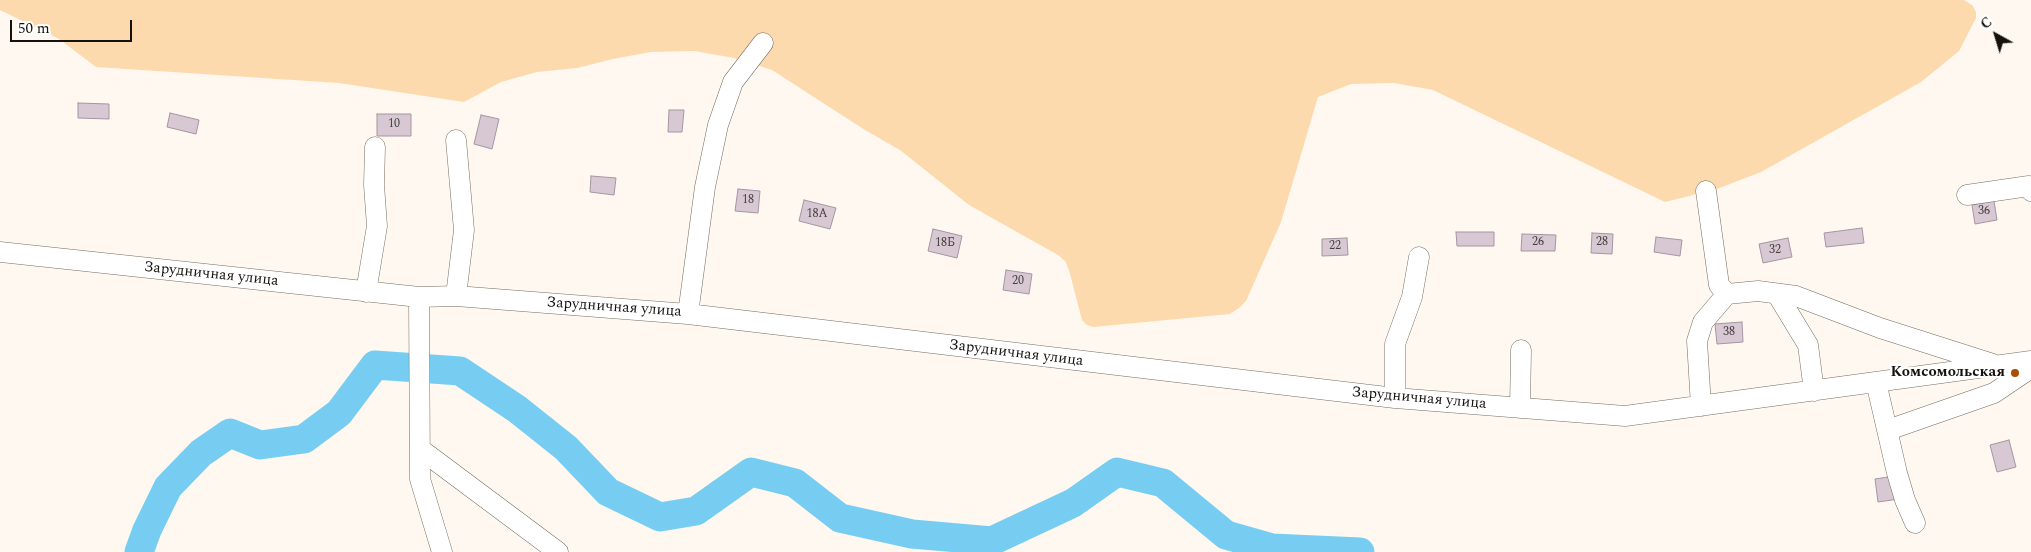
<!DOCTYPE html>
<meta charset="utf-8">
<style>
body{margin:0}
#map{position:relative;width:2031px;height:552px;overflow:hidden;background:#fef8f0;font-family:Spectral,serif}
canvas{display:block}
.north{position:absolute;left:1971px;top:10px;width:50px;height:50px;-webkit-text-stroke:4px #fff;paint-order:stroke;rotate:321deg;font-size:14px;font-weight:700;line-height:20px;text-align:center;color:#15120e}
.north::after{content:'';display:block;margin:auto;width:18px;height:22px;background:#15120e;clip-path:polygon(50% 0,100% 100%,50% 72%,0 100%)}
.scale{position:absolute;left:10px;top:20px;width:122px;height:22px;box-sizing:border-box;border:2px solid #15120e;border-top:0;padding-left:6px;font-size:15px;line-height:18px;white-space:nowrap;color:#15120e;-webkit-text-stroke:4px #fff;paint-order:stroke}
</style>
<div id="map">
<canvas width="2031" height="552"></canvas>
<div class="north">С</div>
<div class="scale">50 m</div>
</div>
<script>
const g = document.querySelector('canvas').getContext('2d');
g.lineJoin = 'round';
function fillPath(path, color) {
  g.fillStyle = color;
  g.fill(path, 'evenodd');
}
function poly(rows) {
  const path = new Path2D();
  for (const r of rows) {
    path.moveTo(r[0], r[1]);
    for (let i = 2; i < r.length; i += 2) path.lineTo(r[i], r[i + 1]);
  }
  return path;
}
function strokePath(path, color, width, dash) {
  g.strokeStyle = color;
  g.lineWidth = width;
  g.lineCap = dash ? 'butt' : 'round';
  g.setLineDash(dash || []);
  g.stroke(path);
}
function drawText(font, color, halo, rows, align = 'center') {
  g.font = font + ' Spectral,serif';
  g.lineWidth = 4.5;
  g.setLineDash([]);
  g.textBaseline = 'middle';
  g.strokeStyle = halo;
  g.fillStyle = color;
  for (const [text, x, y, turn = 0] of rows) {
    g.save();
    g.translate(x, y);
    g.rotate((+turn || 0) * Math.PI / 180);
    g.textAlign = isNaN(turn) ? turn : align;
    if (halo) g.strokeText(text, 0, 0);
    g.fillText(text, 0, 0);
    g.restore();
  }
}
fillPath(poly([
 [0,0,1964,0,1972,5,1976,12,1976,18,1959,51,1921,82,1761,172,1717,189,1665,202,1433,90,1394,83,1351,84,1318,97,1281,222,1246,301,1239,308,1230,314,1093,327,1087,325,1082,320,1069,270,1065,261,1058,255,969,205,900,150,865,130,772,70,734,58,694,51,651,52,613,59,577,68,537,72,501,82,464,102,339,83,96,67,59,39,0,10]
]), '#fddaad');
strokePath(poly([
 [139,552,147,530,168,487,201,453,230,433,260,445,304,439,339,413,375,365,460,371,517,409,566,448,608,492,660,517,696,511,751,472,795,483,840,518,912,534,992,541,1073,503,1117,472,1163,483,1226,535,1272,548,1360,552]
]), '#77cdf1', 29);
const building = poly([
 [78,103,109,104,109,119,78,118,78,103],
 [669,110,684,110,682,132,668,132,669,110],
 [170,113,199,120,196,134,167,127,170,113],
 [377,114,411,114,411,136,377,136,377,114],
 [481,115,499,119,492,149,474,144,481,115],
 [591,176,616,178,614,195,590,192,591,176],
 [738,189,760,191,758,213,735,211,738,189],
 [804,200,836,208,830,229,799,221,804,200],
 [1994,201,1997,220,1975,224,1972,205,1994,201],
 [1862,228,1864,243,1826,247,1824,233,1862,228],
 [933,229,962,236,957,258,928,251,933,229],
 [1456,232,1494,232,1494,246,1457,246,1456,232],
 [1592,233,1613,234,1612,254,1591,253,1592,233],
 [1522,234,1556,235,1555,251,1521,251,1522,234],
 [1656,237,1682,240,1680,256,1654,252,1656,237],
 [1347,238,1348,255,1322,256,1322,239,1347,238],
 [1788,238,1792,257,1763,263,1759,244,1788,238],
 [1006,270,1032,274,1029,294,1003,290,1006,270],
 [1742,322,1743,342,1717,344,1715,324,1742,322],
 [2009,440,2016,467,1997,472,1990,445,2009,440],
 [1895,476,1899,499,1878,502,1875,479,1895,476]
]);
fillPath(building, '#d7c8d3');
strokePath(building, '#a496a0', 1);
const minor = poly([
 [1706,191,1719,285,1727,294],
 [1967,195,2029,186,2031,191],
 [0,252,419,297,456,296,688,314,1395,398,1625,416,2031,361],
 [366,292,377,226,374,185,375,147],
 [1777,294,1808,345,1814,391],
 [456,296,464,230,456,140],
 [419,297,420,479,442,552],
 [688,314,705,187,718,125,733,82,763,43],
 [1876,382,1897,473,1905,500,1915,523],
 [1395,398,1395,344,1412,297,1419,257],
 [1701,406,1697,341,1703,322,1727,294,1758,291,1796,296,1880,328,1993,364],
 [1520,408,1521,350],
 [1888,430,1994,393,2031,368],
 [420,449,558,552]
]);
strokePath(minor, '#766d61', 21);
strokePath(minor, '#fff', 20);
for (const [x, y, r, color] of [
 [2015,373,5,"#ad4c03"]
]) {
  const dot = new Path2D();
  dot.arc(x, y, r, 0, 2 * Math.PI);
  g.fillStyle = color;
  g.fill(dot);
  strokePath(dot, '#fff', 2);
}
drawText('12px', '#46403f', null, [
 ["10",394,125],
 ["18",748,201],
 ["36",1984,212],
 ["18А",817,215],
 ["26",1538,243],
 ["28",1602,243],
 ["18Б",945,244],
 ["22",1335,247],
 ["32",1775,251],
 ["20",1018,282],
 ["38",1729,333]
]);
drawText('15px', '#15120e', '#fff', [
 ["Зарудничная улица",211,275,6],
 ["Зарудничная улица",614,308,4],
 ["Зарудничная улица",1016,354,7],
 ["Зарудничная улица",1419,399,5]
]);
drawText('bold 15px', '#15120e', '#fff', [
 ["Комсомольская",2005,373]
], 'right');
</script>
